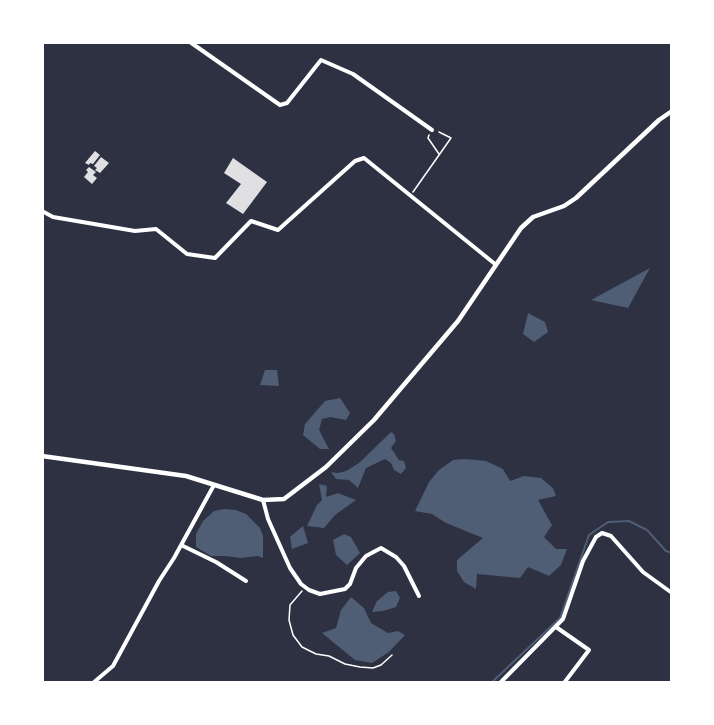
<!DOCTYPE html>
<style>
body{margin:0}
#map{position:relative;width:714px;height:725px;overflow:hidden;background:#2d3142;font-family:Signika,sans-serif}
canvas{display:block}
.frame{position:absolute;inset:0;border:44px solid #fff;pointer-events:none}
</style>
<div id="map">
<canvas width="714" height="725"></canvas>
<div class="frame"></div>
</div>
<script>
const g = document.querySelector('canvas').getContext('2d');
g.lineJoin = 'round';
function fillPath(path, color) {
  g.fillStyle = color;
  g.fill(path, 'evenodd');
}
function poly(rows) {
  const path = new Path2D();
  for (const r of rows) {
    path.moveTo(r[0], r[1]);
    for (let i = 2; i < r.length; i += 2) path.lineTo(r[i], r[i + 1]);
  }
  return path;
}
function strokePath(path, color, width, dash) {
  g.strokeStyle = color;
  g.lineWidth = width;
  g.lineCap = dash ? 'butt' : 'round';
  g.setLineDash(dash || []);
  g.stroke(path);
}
fillPath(poly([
 [650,268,628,308,591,300],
 [528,313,545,322,548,332,534,342,523,334],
 [265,370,277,370,279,386,260,385],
 [340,398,350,413,346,420,330,417,322,419,319,430,329,449,320,449,303,435,305,424,325,401],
 [391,432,394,434,396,441,391,448,399,460,404,461,406,468,401,474,394,470,391,463,385,459,366,468,358,488,349,480,336,479,331,472,338,473,346,471,359,463],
 [465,459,486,461,503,469,510,481,524,476,541,478,553,488,556,496,538,500,552,525,544,537,556,549,567,549,561,565,549,576,528,567,520,578,477,574,476,589,464,582,457,571,457,560,483,538,446,523,432,514,415,511,429,482,439,470,453,460],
 [319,484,327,486,326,497,338,493,356,500,335,515,324,528,307,526,317,505,322,500],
 [224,509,236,510,246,514,260,528,263,536,263,558,258,556,240,558,226,556,211,556,196,547,196,534,203,521,214,511],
 [303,526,308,543,292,549,290,537],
 [344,534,351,537,360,553,347,565,336,555,333,540],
 [396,591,400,598,396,607,383,611,372,612,377,601,388,592],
 [351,597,364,608,371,623,388,633,398,631,405,635,389,652,372,663,355,660,322,633,336,628,341,610]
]), '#4f5d75');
strokePath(poly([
 [491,683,560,618,589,535,608,522,629,521,647,530,666,551,672,553]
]), '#4f5d75', 2);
fillPath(poly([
 [95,151,100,155,93,164,90,163,89,165,85,163],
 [101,157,109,163,100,173,95,170,97,168,94,166],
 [233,158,267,182,243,214,226,203,241,184,224,173],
 [89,167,96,172,93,175,97,178,92,184,84,177,88,172,86,170]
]), '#e0e0e3');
strokePath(poly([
 [429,135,428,138,439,154],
 [413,192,451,138,439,132],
 [302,591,290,605,289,620,293,635,302,647,316,654,329,656,345,664,360,667,373,668,381,665,392,655]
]), '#fff', 1.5);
strokePath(poly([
 [190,42,280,105,287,103,321,60,353,74,432,130],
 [42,211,53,217,135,231,156,229,187,254,215,258,251,221,278,230,355,161,364,158,495,264],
 [263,500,268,519,290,568,301,584,309,590,320,594,345,589,350,584,356,568,366,556,381,548,396,557,404,566,419,596],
 [181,545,216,562,246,581],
 [556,627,589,650,564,683],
 [93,683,113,666,159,581,174,558,214,485],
 [500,683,563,619,583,561,596,537,602,533,611,536,643,572,672,593]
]), '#fff', 4);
strokePath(poly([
 [42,456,186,476,263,500,284,499,326,467,374,420,458,321,521,228,533,217,564,206,576,198,659,120,672,111]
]), '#fff', 4.5);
</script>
